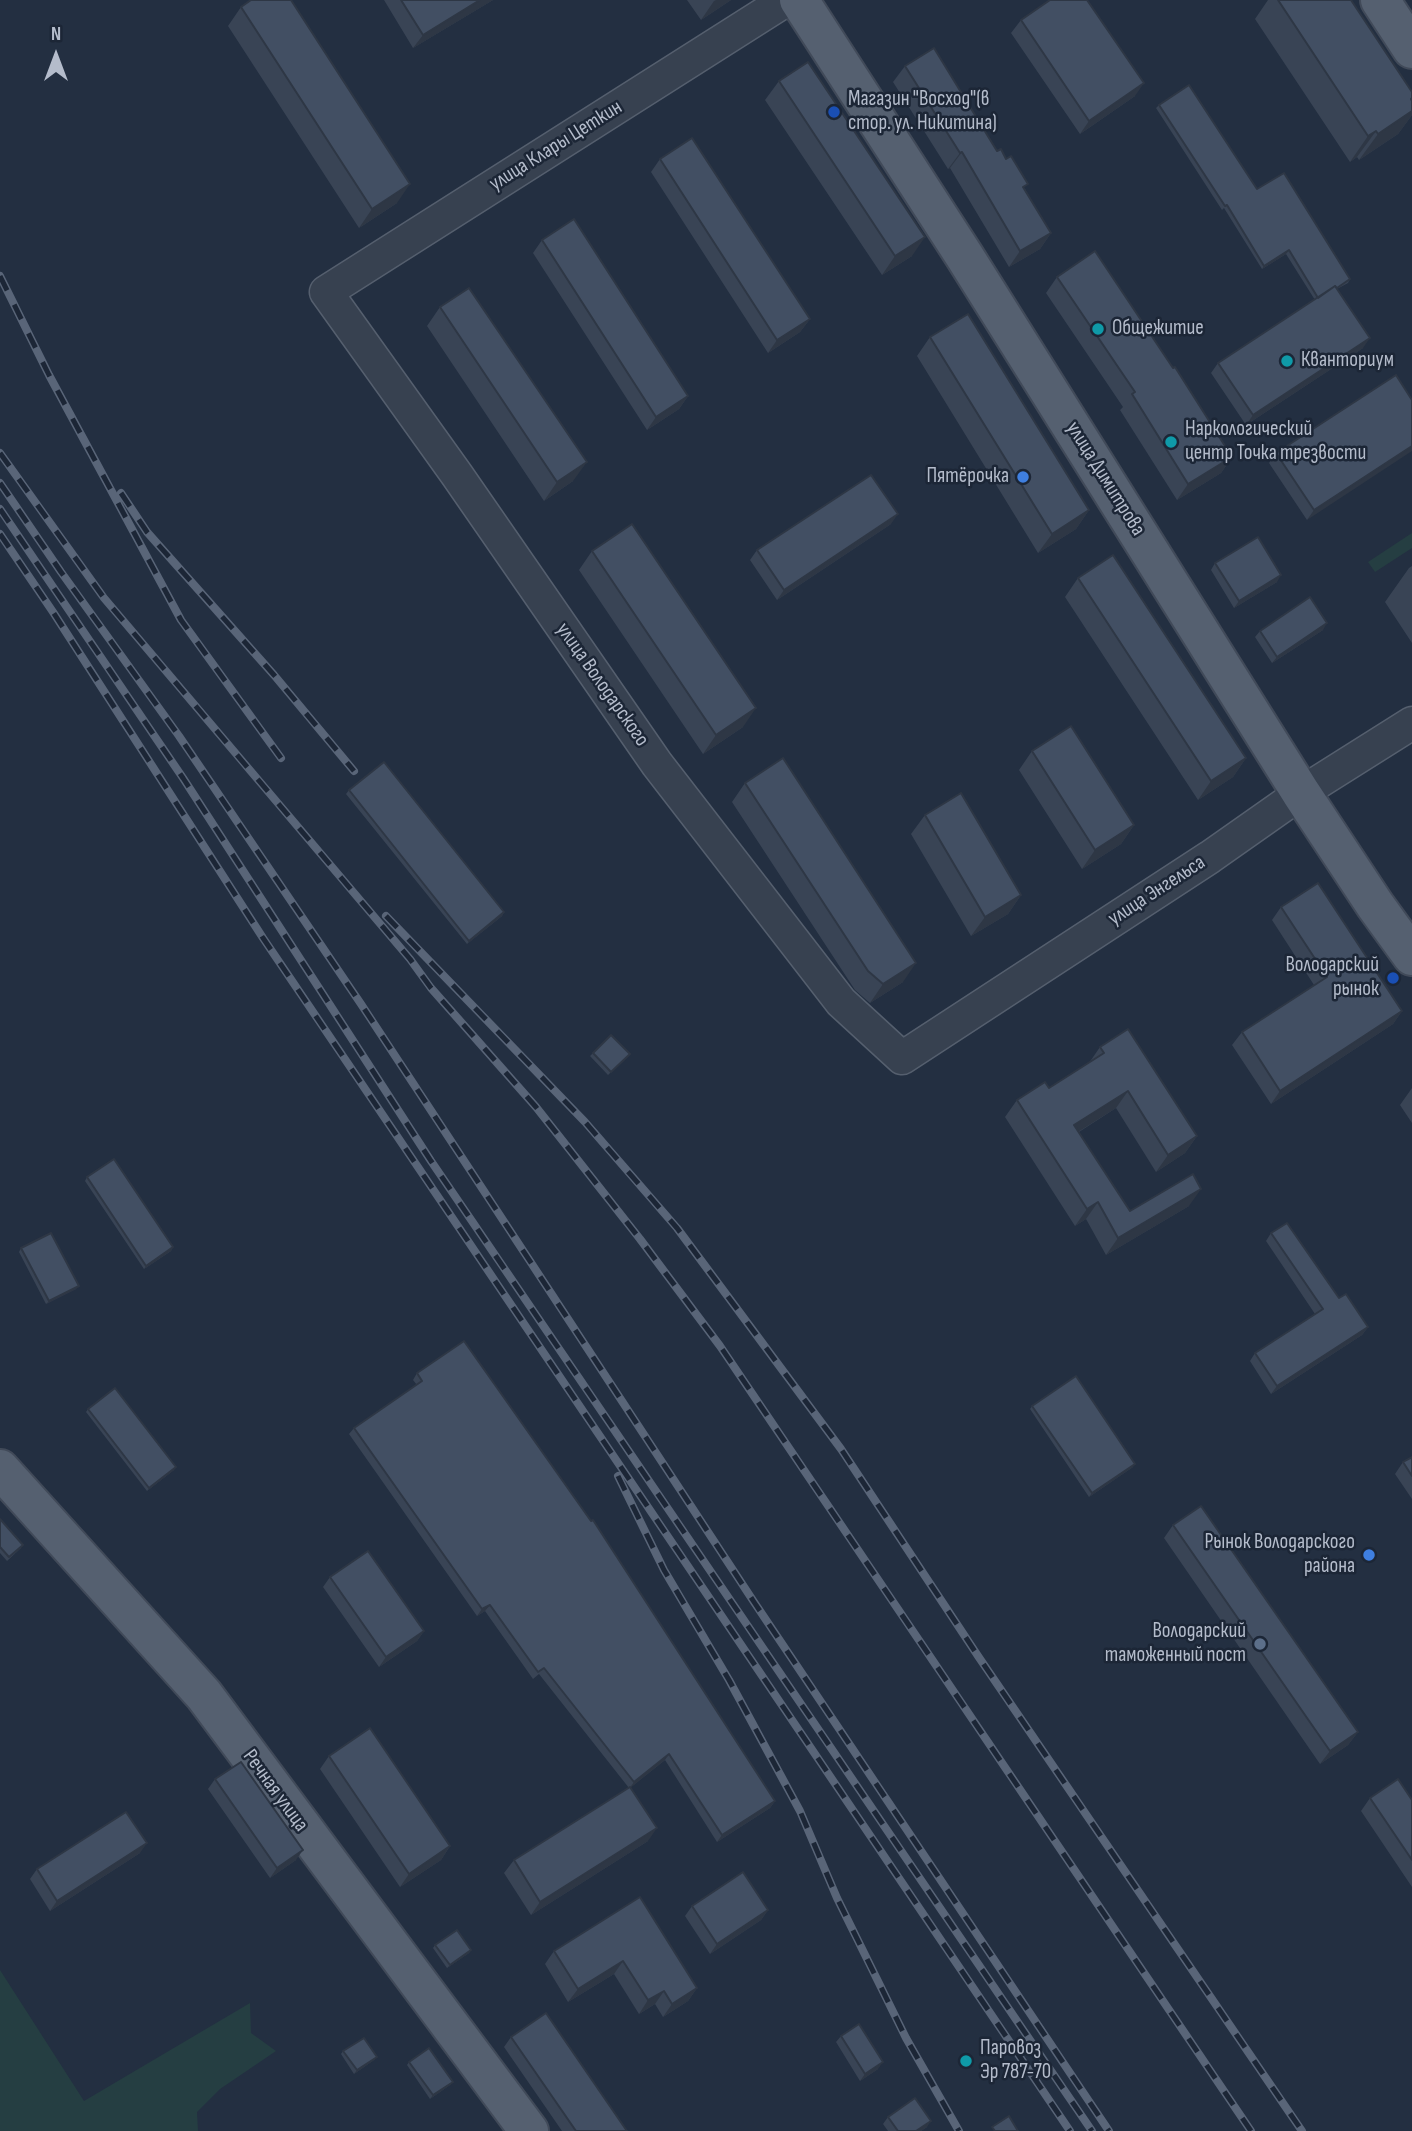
<!DOCTYPE html>
<meta charset="utf-8">
<style>
body{margin:0}
#map{position:relative;width:1412px;height:2131px;overflow:hidden;background:#232f41;font-family:"Sofia Sans Condensed",sans-serif}
canvas{display:block}
.north{position:absolute;left:21px;top:21px;width:70px;height:70px;-webkit-text-stroke:5px #1c2636;paint-order:stroke;rotate:0deg;font-size:19px;font-weight:700;line-height:28px;text-align:center;color:#b4bccb}
.north::after{content:'';display:block;margin:auto;width:24px;height:32px;background:#b4bccb;clip-path:polygon(50% 0,100% 100%,50% 72%,0 100%)}
</style>
<div id="map">
<canvas width="1412" height="2131"></canvas>
<div class="north">N</div>
</div>
<script>
const g = document.querySelector('canvas').getContext('2d');
g.lineJoin = 'round';
function fillPath(path, color) {
  g.fillStyle = color;
  g.fill(path, 'evenodd');
}
function poly(rows) {
  const path = new Path2D();
  for (const r of rows) {
    path.moveTo(r[0], r[1]);
    for (let i = 2; i < r.length; i += 2) path.lineTo(r[i], r[i + 1]);
  }
  return path;
}
function strokePath(path, color, width, dash) {
  g.strokeStyle = color;
  g.lineWidth = width;
  g.lineCap = dash ? 'butt' : 'round';
  g.setLineDash(dash || []);
  g.stroke(path);
}
function drawText(font, color, halo, rows, align = 'center') {
  g.font = font + ' "Sofia Sans Condensed",sans-serif';
  g.lineWidth = 5;
  g.setLineDash([]);
  g.textBaseline = 'middle';
  g.strokeStyle = halo;
  g.fillStyle = color;
  for (const [text, x, y, turn = 0] of rows) {
    g.save();
    g.translate(x, y);
    g.rotate((+turn || 0) * Math.PI / 180);
    g.textAlign = isNaN(turn) ? turn : align;
    if (halo) g.strokeText(text, 0, 0);
    g.fillText(text, 0, 0);
    g.restore();
  }
}
fillPath(poly([
 [1412,533,1412,548,1375,572,1368,562],
 [0,1970,84,2101,250,2003,251,2033,276,2051,220,2089,197,2112,198,2131,0,2131]
]), '#253e42');
const minor = poly([
 [786,0,326,292,457,475,657,764,841,1002,902,1058,1210,857,1301,793,1412,723]
]);
const major = poly([
 [799,0,965,257,1301,793,1375,905,1412,956],
 [1380,0,1412,49],
 [0,1469,204,1695,529,2131]
]);
strokePath(minor, '#555f6e', 35);
strokePath(major, '#414a59', 42);
strokePath(minor, '#374150', 32);
strokePath(major, '#556070', 38);
const rail = poly([
 [0,276,49,375,181,620,281,758],
 [0,453,104,598,410,959,431,988,536,1107,640,1239,720,1346,1251,2131],
 [0,483,61,572,179,736,361,1004,754,1602,1109,2131],
 [121,493,147,532,274,675,354,771],
 [0,509,183,778,431,1161,1092,2131],
 [0,534,53,612,263,938,1070,2131],
 [386,916,585,1122,677,1228,841,1449,978,1656,1302,2131],
 [618,1476,664,1570,729,1680,800,1811,837,1898,906,2038,959,2131]
]);
strokePath(rail, '#596578', 8);
strokePath(rail, '#1c2636', 5, [16]);
fillPath(poly([
 [384,0,493,0,413,48],
 [687,0,731,0,701,20],
 [1268,0,1351,0,1412,92,1412,115,1398,134,1359,160,1357,157,1350,162,1255,19],
 [241,7,397,203,359,228,228,26],
 [1021,20,1135,96,1080,134,1011,33],
 [905,66,997,151,1025,189,1051,233,1040,249,1009,267,950,168,948,169,893,82],
 [779,81,912,256,882,275,765,100],
 [1159,105,1257,189,1350,279,1348,283,1337,289,1363,348,1246,425,1211,373,1218,363,1315,300,1286,254,1262,269,1224,208,1222,210,1156,108],
 [660,159,810,319,800,332,768,353,651,172],
 [542,240,688,396,679,409,647,430,533,253],
 [1057,277,1232,457,1221,473,1177,500,1120,410,1123,407,1046,293],
 [440,307,573,481,544,501,427,326],
 [930,337,1089,510,1076,529,1038,553,917,356],
 [1412,400,1307,520,1269,463,1276,453],
 [891,524,777,600,750,560,757,550],
 [592,551,743,727,703,754,579,570],
 [1215,563,1277,582,1234,608,1211,570],
 [1412,566,1412,643,1385,602,1409,568],
 [1078,578,1246,758,1233,777,1198,800,1065,597],
 [1323,630,1272,663,1255,637,1260,631],
 [1032,751,1134,825,1121,844,1082,869,1019,770],
 [745,783,903,982,870,1003,855,990,732,802],
 [349,790,504,912,502,916,467,944,346,794],
 [925,815,1021,895,1008,914,971,936,911,834],
 [1281,907,1402,1011,1393,1024,1271,1104,1232,1045,1242,1032,1314,985,1272,920],
 [1100,1047,1197,1136,1185,1153,1156,1172,1116,1108,1079,1132,1130,1211,1189,1206,1106,1255,1086,1219,1075,1226,1005,1117,1017,1100,1049,1088,1089,1063],
 [593,1053,630,1054,608,1075,590,1056],
 [1412,1088,1412,1123,1400,1105],
 [87,1177,173,1247,171,1251,144,1269,85,1181],
 [1271,1233,1368,1327,1362,1335,1271,1394,1250,1361,1255,1353,1315,1314,1266,1241],
 [21,1248,76,1289,46,1304,19,1252],
 [417,1373,775,1801,770,1808,717,1842,665,1760,631,1787,648,1841,531,1915,504,1873,514,1860,629,1788,539,1674,533,1679,485,1611,477,1616,349,1434,354,1428,417,1385,413,1380],
 [1032,1406,1133,1467,1089,1497,1030,1409],
 [88,1409,174,1470,147,1491,86,1412],
 [1412,1457,1412,1499,1395,1474,1403,1462],
 [0,1519,21,1548,7,1561,0,1553],
 [1173,1525,1358,1732,1348,1745,1320,1764,1164,1538],
 [330,1577,424,1631,417,1641,379,1667,323,1587],
 [329,1756,450,1846,441,1860,400,1887,320,1769],
 [215,1779,296,1860,270,1878,208,1789],
 [1370,1798,1412,1800,1412,1887,1361,1811],
 [140,1853,50,1911,30,1879,37,1869],
 [640,1897,697,1988,688,2001,663,2017,655,2004,639,2014,614,1974,568,2002,545,1964,554,1951],
 [692,1906,768,1910,761,1920,710,1954,685,1916],
 [435,1945,471,1950,469,1953,447,1968,433,1948],
 [841,2036,878,2069,860,2081,836,2042],
 [511,2037,627,2131,562,2131,504,2047],
 [343,2051,377,2057,374,2060,354,2074,341,2054],
 [409,2062,453,2082,450,2085,430,2099,407,2065],
 [888,2117,927,2127,921,2131,888,2131,883,2124]
]), '#394455');
fillPath(poly([
 [480,0,493,0,413,48,423,35],
 [716,0,731,0,701,20,714,1],
 [1144,83,1135,96,1080,134,1089,121],
 [1412,98,1412,115,1398,134,1359,160,1378,134],
 [1376,131,1357,157,1350,162,1368,136],
 [962,152,950,168,948,169,960,153],
 [410,184,397,203,359,228,372,209],
 [1051,233,1040,249,1009,267,1020,251],
 [925,237,912,256,882,275,895,256],
 [1289,250,1286,254,1262,269,1264,266],
 [810,319,800,332,768,353,777,340],
 [1370,338,1363,348,1246,425,1253,415],
 [688,396,679,409,647,430,656,417],
 [1412,446,1412,451,1307,520,1314,510],
 [1232,457,1221,473,1177,500,1188,484],
 [587,462,573,481,544,501,557,482],
 [1089,510,1076,529,1038,553,1052,534],
 [898,514,891,524,777,600,784,590],
 [1281,575,1277,582,1234,608,1239,601],
 [1327,623,1323,630,1272,663,1277,657],
 [756,708,743,727,703,754,716,735],
 [1246,758,1233,777,1198,800,1211,781],
 [1134,825,1121,844,1082,869,1095,850],
 [1021,895,1008,914,971,936,985,917],
 [504,912,502,916,467,944,469,941],
 [916,963,903,982,870,1003,883,984],
 [1402,1011,1393,1024,1271,1104,1280,1091],
 [1128,1091,1116,1108,1062,1142,1074,1125],
 [1197,1136,1185,1153,1156,1172,1168,1155],
 [1201,1189,1189,1206,1106,1255,1118,1238],
 [1098,1202,1086,1219,1075,1226,1087,1209],
 [173,1247,171,1251,144,1269,146,1266],
 [79,1286,76,1289,46,1304,49,1301],
 [1368,1327,1362,1335,1271,1394,1277,1386],
 [1135,1464,1133,1467,1089,1497,1092,1493],
 [176,1467,174,1470,147,1491,149,1488],
 [490,1605,485,1611,477,1616,482,1609],
 [424,1631,417,1641,379,1667,386,1657],
 [1358,1732,1348,1745,1320,1764,1330,1751],
 [669,1754,665,1760,629,1789,634,1782],
 [775,1801,770,1808,717,1842,722,1835],
 [657,1828,648,1841,531,1915,540,1902],
 [147,1843,140,1853,50,1911,57,1901],
 [450,1846,441,1860,400,1887,409,1874],
 [303,1850,296,1860,270,1878,277,1868],
 [768,1910,761,1920,710,1954,717,1944],
 [471,1950,469,1953,447,1968,450,1965],
 [623,1961,614,1974,568,2002,578,1989],
 [697,1988,688,2001,663,2017,672,2004],
 [664,1991,655,2004,639,2014,648,2000],
 [377,2057,374,2060,354,2074,357,2070],
 [883,2062,878,2069,860,2081,865,2074],
 [453,2082,450,2085,430,2099,433,2095],
 [931,2121,927,2127,921,2131,916,2131]
]), '#2e3745');
const building = poly([
 [251,0,291,0,410,184,372,209,241,7,251,0],
 [401,0,480,0,423,35,401,0],
 [1050,0,1087,0,1144,83,1089,121,1021,20,1050,0],
 [1278,0,1351,0,1412,92,1412,98,1411,99,1412,101,1412,111,1378,134,1376,131,1368,136,1278,0],
 [934,48,997,151,1001,149,1006,159,1011,156,1028,184,1023,187,1051,233,1020,251,962,152,960,153,905,66,934,48],
 [808,62,925,237,895,256,779,81,808,62],
 [1189,85,1257,189,1284,173,1350,279,1337,288,1335,286,1318,298,1289,250,1264,266,1227,205,1225,206,1159,105,1189,85],
 [692,138,810,319,777,340,660,159,692,138],
 [574,219,688,396,656,417,542,240,574,219],
 [1095,251,1173,368,1175,367,1232,457,1188,484,1132,394,1135,392,1057,277,1095,251],
 [1335,286,1370,338,1253,415,1218,363,1335,286],
 [469,288,587,462,557,482,440,307,469,288],
 [968,314,1089,510,1052,534,930,337,968,314],
 [1396,375,1412,400,1412,446,1314,510,1276,453,1396,375],
 [871,475,898,514,784,590,757,550,871,475],
 [632,524,756,708,716,735,592,551,632,524],
 [1258,537,1281,575,1239,601,1215,563,1258,537],
 [1113,555,1246,758,1211,781,1078,578,1113,555],
 [1310,597,1327,623,1277,657,1260,631,1310,597],
 [1071,726,1134,825,1095,850,1032,751,1071,726],
 [783,758,916,963,883,984,868,971,745,783,783,758],
 [384,762,504,912,469,941,349,790,384,762],
 [961,793,1021,895,985,917,925,815,961,793],
 [1318,883,1402,1011,1280,1091,1242,1032,1327,977,1281,907,1318,883],
 [1128,1029,1197,1136,1168,1155,1128,1091,1074,1125,1130,1211,1193,1174,1201,1189,1118,1238,1098,1202,1087,1209,1017,1100,1045,1082,1049,1088,1104,1053,1100,1047,1128,1029],
 [611,1035,630,1054,611,1072,593,1053,611,1035],
 [114,1159,173,1247,146,1266,87,1177,114,1159],
 [1287,1223,1339,1298,1346,1294,1368,1327,1277,1386,1255,1353,1323,1309,1271,1233,1287,1223],
 [51,1233,79,1286,49,1301,21,1248,51,1233],
 [464,1341,591,1521,593,1520,775,1801,722,1835,669,1754,634,1782,544,1668,538,1672,490,1605,482,1609,354,1428,422,1381,417,1373,464,1341],
 [1076,1376,1135,1464,1092,1493,1032,1406,1076,1376],
 [115,1388,176,1467,149,1488,88,1409,115,1388],
 [1412,1457,1412,1476,1403,1462,1412,1457],
 [1201,1506,1358,1732,1330,1751,1173,1525,1201,1506],
 [0,1519,23,1545,9,1557,0,1547,0,1519],
 [368,1551,424,1631,386,1657,330,1577,368,1551],
 [370,1728,450,1846,409,1874,329,1756,370,1728],
 [241,1762,303,1850,277,1868,215,1779,241,1762],
 [1398,1779,1412,1800,1412,1860,1370,1798,1398,1779],
 [630,1787,657,1828,540,1902,514,1860,630,1787],
 [126,1812,147,1843,57,1901,37,1869,126,1812],
 [743,1872,768,1910,717,1944,692,1906,743,1872],
 [640,1897,697,1988,672,2004,664,1991,648,2000,623,1961,578,1989,554,1951,640,1897],
 [457,1930,471,1950,450,1965,435,1945,457,1930],
 [546,2013,627,2131,576,2131,511,2037,546,2013],
 [859,2024,883,2062,865,2074,841,2036,859,2024],
 [364,2038,377,2057,357,2070,343,2051,364,2038],
 [429,2048,453,2082,433,2095,409,2062,429,2048],
 [915,2098,931,2121,916,2131,898,2131,888,2117,915,2098],
 [1009,2116,1018,2131,995,2131,992,2127,1009,2116]
]);
fillPath(building, '#424f63');
strokePath(building, '#2e3745', 2);
for (const [x, y, r, color] of [
 [834,112,7,"#1a4fb4"],
 [1098,329,7,"#0f9aa8"],
 [1287,361,7,"#0f9aa8"],
 [1171,442,7,"#0f9aa8"],
 [1023,477,7,"#3f7fe0"],
 [1393,978,7,"#1a4fb4"],
 [1369,1555,7,"#3f7fe0"],
 [1260,1644,7,"#5c6f8a"],
 [966,2061,7,"#0f9aa8"]
]) {
  const dot = new Path2D();
  dot.arc(x, y, r, 0, 2 * Math.PI);
  g.fillStyle = color;
  g.fill(dot);
  strokePath(dot, '#1c2636', 2.5);
}
drawText('21px', '#b4bccb', '#1c2636', [
 ["Магазин \"Восход\"(в",848,100],
 ["стор. ул. Никитина)",848,124],
 ["Общежитие",1112,329],
 ["Кванториум",1301,361],
 ["Наркологический",1185,430],
 ["центр Точка трезвости",1185,454],
 ["Пятёрочка",1009,477,"right"],
 ["Володарский",1379,966,"right"],
 ["рынок",1379,990,"right"],
 ["Рынок Володарского",1355,1543,"right"],
 ["района",1355,1567,"right"],
 ["Володарский",1246,1632,"right"],
 ["таможенный пост",1246,1656,"right"],
 ["Паровоз",980,2049],
 ["Эр 787-70",980,2073]
], 'left');
drawText('21px', '#b4bccb', '#1c2636', [
 ["улица Клары Цеткин",556,146,-32],
 ["улица Димитрова",1105,479,58],
 ["улица Володарского",602,685,55],
 ["улица Энгельса",1157,891,-33],
 ["Речная улица",275,1791,54]
]);
</script>
